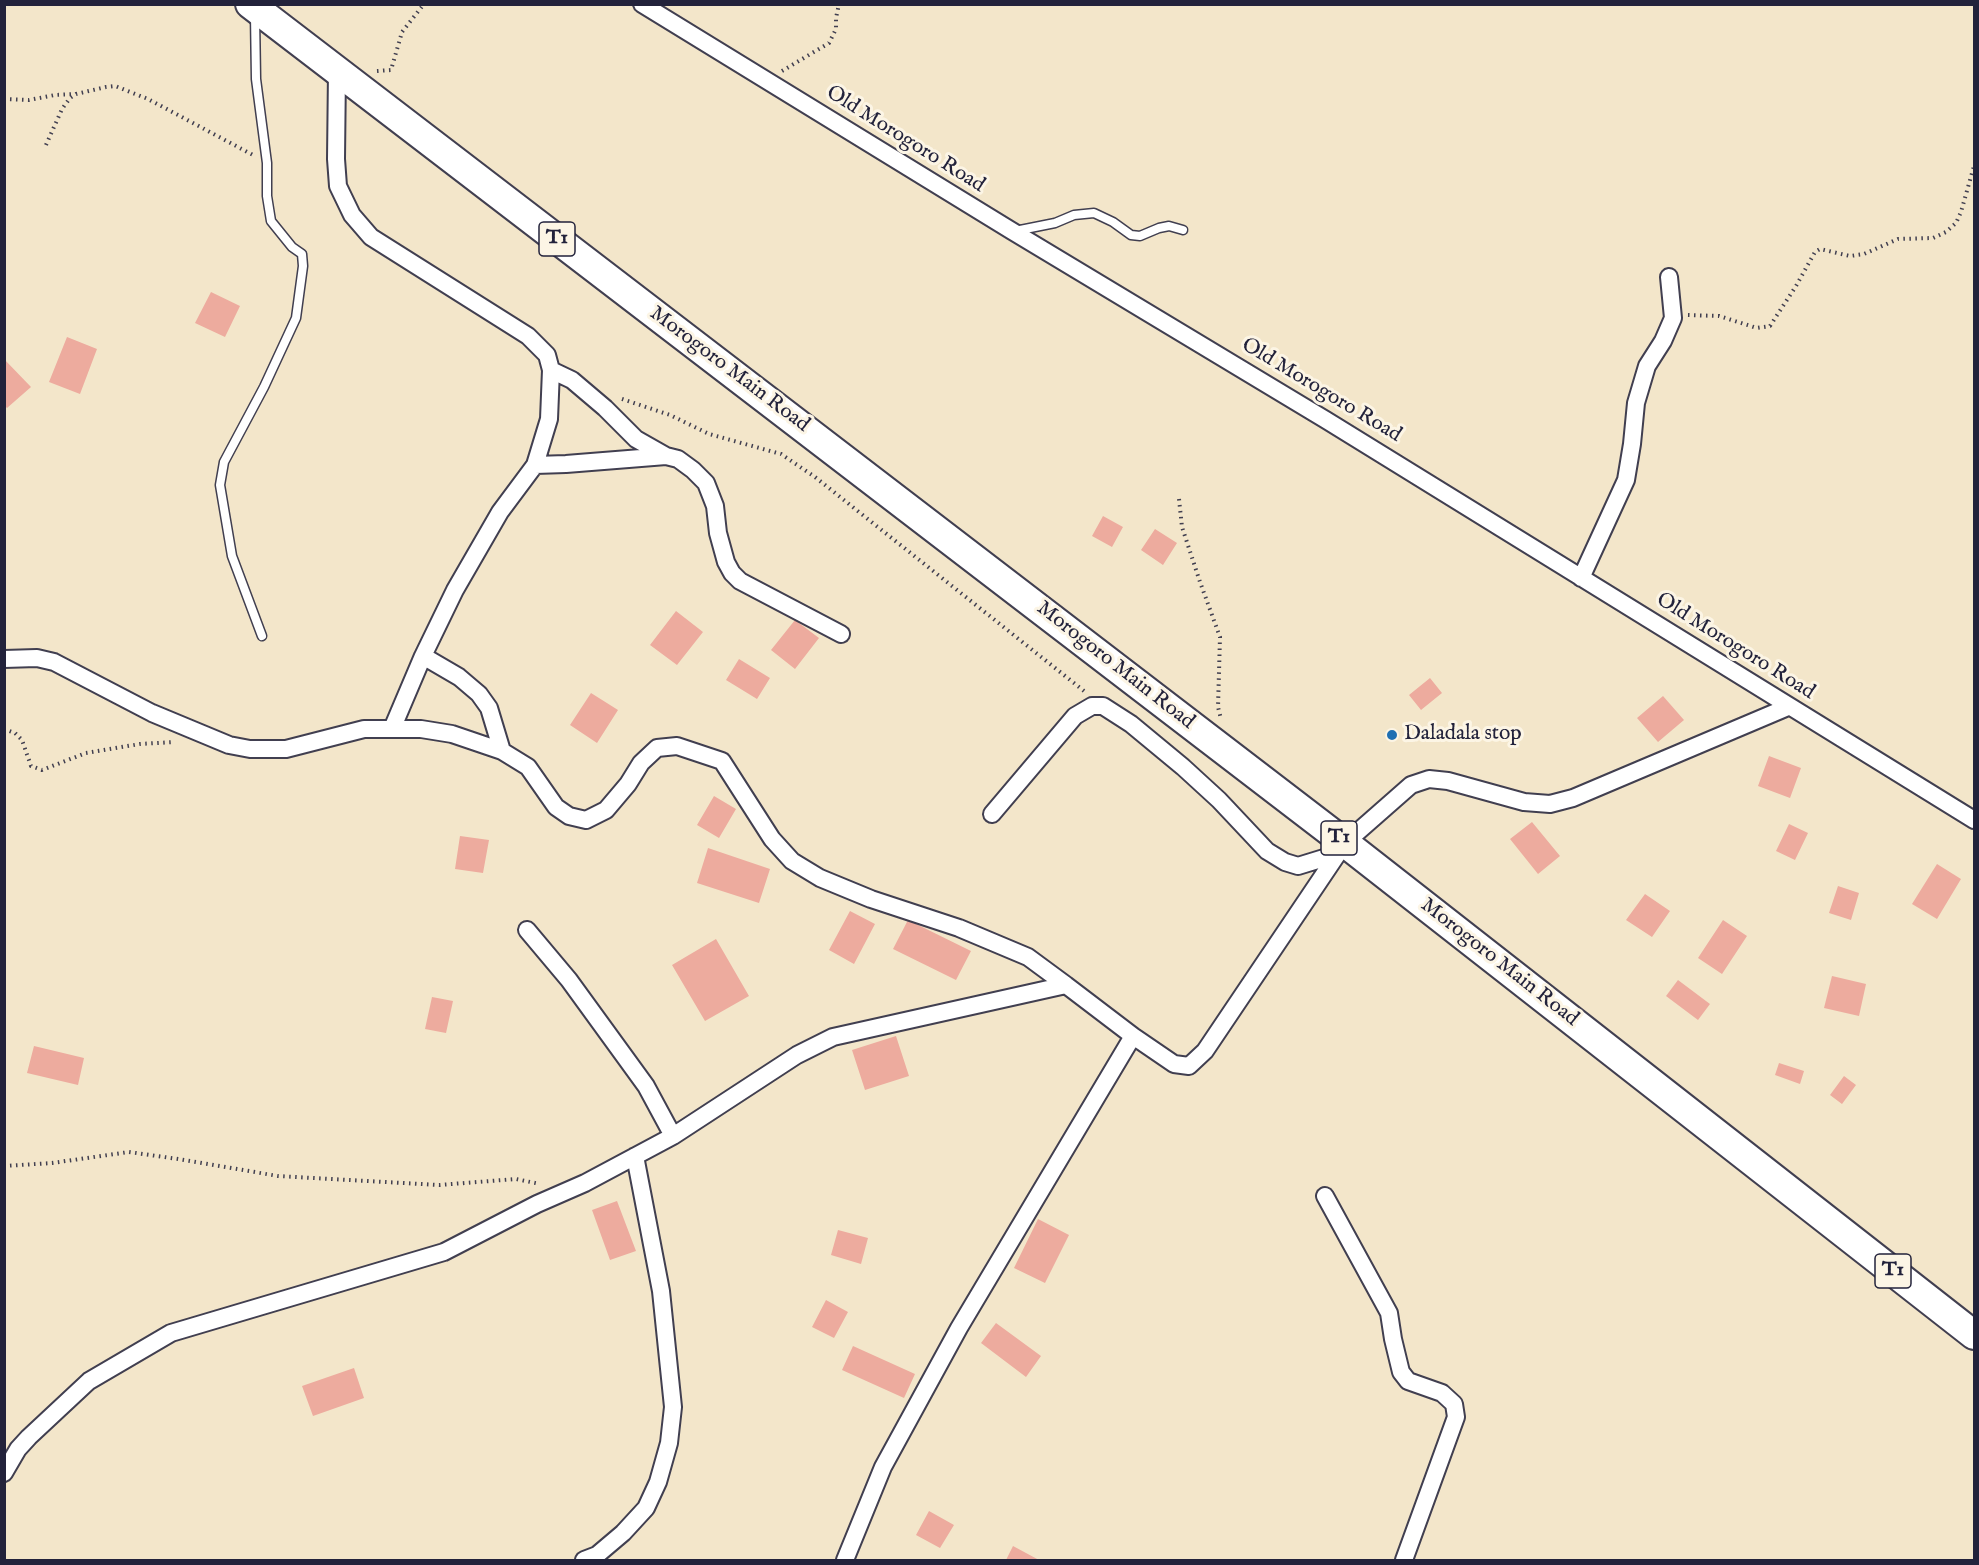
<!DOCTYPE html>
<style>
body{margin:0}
#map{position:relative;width:1979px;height:1565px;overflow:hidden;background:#f3e6ca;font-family:"IM FELL English",serif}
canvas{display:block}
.frame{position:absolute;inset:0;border:6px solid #22223b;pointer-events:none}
</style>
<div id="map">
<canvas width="1979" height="1565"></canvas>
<div class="frame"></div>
</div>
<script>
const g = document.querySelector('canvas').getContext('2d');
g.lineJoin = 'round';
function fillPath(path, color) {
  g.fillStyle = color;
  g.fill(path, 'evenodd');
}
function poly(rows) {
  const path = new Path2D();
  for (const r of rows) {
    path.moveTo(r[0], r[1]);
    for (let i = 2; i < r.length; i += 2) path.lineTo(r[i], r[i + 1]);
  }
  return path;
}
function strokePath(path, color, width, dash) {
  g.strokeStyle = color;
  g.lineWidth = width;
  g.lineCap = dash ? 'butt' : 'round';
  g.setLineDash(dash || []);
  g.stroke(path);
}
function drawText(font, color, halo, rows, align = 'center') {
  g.font = font + ' "IM FELL English",serif';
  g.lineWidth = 6;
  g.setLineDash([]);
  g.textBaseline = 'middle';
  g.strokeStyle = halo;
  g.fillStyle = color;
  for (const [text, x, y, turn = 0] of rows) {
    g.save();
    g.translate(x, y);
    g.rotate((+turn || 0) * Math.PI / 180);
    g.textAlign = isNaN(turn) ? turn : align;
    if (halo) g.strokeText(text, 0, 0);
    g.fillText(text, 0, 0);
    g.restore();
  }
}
fillPath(poly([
 [211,292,240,306,225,337,195,323],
 [67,337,97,349,80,394,49,382],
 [4,359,31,387,7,408,4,405],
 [1103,516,1123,527,1112,547,1092,536],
 [1155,529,1177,543,1163,565,1141,550],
 [676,611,703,632,677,665,650,645],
 [795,620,819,638,795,669,771,650],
 [739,659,770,678,757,699,726,680],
 [1430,678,1442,693,1421,710,1409,695],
 [591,693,618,710,597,743,570,725],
 [1663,696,1684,720,1658,742,1637,718],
 [1769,756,1801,768,1790,798,1758,786],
 [714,796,736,809,719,838,697,825],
 [1532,822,1560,856,1538,874,1510,839],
 [1789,824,1808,833,1795,860,1776,851],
 [460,836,489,840,483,873,455,869],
 [708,848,770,869,759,903,697,883],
 [1937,864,1961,879,1937,919,1912,904],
 [1838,886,1859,893,1851,920,1829,913],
 [1645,894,1670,911,1652,937,1626,920],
 [850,911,875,924,854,964,829,950],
 [908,920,971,951,956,980,893,949],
 [1723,920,1747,936,1722,974,1698,958],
 [716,939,749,996,705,1021,672,965],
 [1832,976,1866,984,1859,1016,1824,1008],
 [1678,980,1710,1004,1698,1020,1666,996],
 [432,997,453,1001,446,1033,425,1029],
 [896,1036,909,1076,865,1090,852,1050],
 [34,1046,84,1058,78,1085,27,1073],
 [1779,1063,1804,1071,1800,1084,1775,1075],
 [1844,1076,1856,1085,1842,1104,1830,1095],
 [617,1201,636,1251,610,1260,592,1210],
 [1038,1219,1069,1235,1045,1283,1014,1268],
 [838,1230,868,1238,861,1264,831,1255],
 [826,1300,848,1312,834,1338,812,1327],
 [996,1323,1041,1356,1026,1377,981,1343],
 [853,1346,915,1374,904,1398,842,1370],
 [354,1368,364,1398,313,1416,302,1386],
 [929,1511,954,1525,940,1548,916,1535],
 [1013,1546,1039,1560,1006,1560]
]), '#edab9e');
const service = poly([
 [255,15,256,79,267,163,267,196,271,221,292,247,302,254,303,266,296,318,264,387,224,462,220,485,232,556,262,636],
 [1015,231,1055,223,1074,215,1094,213,1113,222,1131,235,1140,236,1159,228,1169,226,1183,230]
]);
const minor = poly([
 [642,4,1012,231,1326,420,1974,820],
 [337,71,336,159,338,186,352,215,371,237,528,336,547,355,551,370,549,419,535,465,500,512,455,590,423,656,392,729],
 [551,370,572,380,605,408,636,439,666,456],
 [535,465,566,464,666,456,678,459,693,470,706,483,715,506,718,533,726,562,732,573,740,581,841,634],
 [1581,578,1626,480,1632,444,1636,403,1647,366,1663,341,1673,318,1669,277],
 [423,656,459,677,479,694,489,708,502,751],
 [4,659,37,658,54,662,152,713,229,745,250,749,286,749,364,729,421,729,452,734,502,751,528,767,556,807,569,816,586,820,606,810,628,784,641,763,657,748,677,746,722,761,772,839,792,861,820,878,871,899,959,928,1028,957,1066,985],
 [992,814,1075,716,1092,706,1103,706,1131,724,1183,767,1219,800,1267,851,1285,862,1298,866,1337,854],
 [527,930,569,980,646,1086,673,1136],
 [1325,1196,1389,1313,1393,1339,1401,1372,1408,1381,1442,1393,1454,1404,1456,1417,1404,1560],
 [4,1473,18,1449,29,1437,89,1381,171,1333,444,1252,537,1204,585,1183,673,1136,797,1055,833,1037,1066,985,1133,1036,1174,1064,1189,1066,1205,1051,1345,843,1411,785,1429,779,1448,781,1524,802,1550,804,1573,798,1788,707],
 [584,1560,597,1555,623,1533,646,1508,658,1482,669,1443,673,1407,661,1291,635,1156],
 [845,1560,883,1467,959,1328,1133,1036]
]);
const trunk = poly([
 [250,4,1345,843,1974,1335]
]);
strokePath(service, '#413f50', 11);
strokePath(minor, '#413f50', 20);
strokePath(trunk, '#413f50', 32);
strokePath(poly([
 [377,71,391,70,402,32,424,4],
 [782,71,829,43,836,29,836,18,839,4],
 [4,99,29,100,55,95,75,94],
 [46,145,62,109,70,98,76,94,106,87,115,86,148,99,253,155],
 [1688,315,1719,316,1757,328,1770,326,1796,286,1815,252,1820,249,1850,256,1864,254,1898,239,1933,238,1946,232,1956,223,1961,212,1974,166],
 [622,399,670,415,709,434,781,454,815,477,1084,691],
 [1179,499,1182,527,1200,582,1220,637,1218,707,1221,719],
 [4,729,15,733,22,740,31,766,42,770,86,753,140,744,174,742],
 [4,1166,52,1163,129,1152,178,1159,278,1176,439,1185,516,1179,540,1184]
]), '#413f50', 4, [1.5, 4.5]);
strokePath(service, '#fff', 8);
strokePath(minor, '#fff', 16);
strokePath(trunk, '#fff', 28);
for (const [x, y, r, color] of [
 [1392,735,6,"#1f6fb2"]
]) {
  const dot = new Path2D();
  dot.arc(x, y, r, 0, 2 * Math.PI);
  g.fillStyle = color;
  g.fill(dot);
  strokePath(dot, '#fcf5e5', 2);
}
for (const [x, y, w] of [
 [557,239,36],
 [1339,838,36],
 [1893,1271,36]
]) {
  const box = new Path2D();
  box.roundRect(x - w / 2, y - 17, w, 34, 4.5);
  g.fillStyle = '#fcf5e5';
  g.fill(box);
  strokePath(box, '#22223b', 1.5);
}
drawText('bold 20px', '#22223b', null, [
 ["T1",557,239],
 ["T1",1339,838],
 ["T1",1893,1271]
]);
drawText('21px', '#22223b', '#fcf5e5', [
 ["Old Morogoro Road",905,140,32],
 ["Morogoro Main Road",729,370,37],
 ["Old Morogoro Road",1321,391,31],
 ["Old Morogoro Road",1735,647,32],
 ["Morogoro Main Road",1115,666,38],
 ["Morogoro Main Road",1499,963,38]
]);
drawText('21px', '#22223b', '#fcf5e5', [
 ["Daladala stop",1404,735]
], 'left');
</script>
